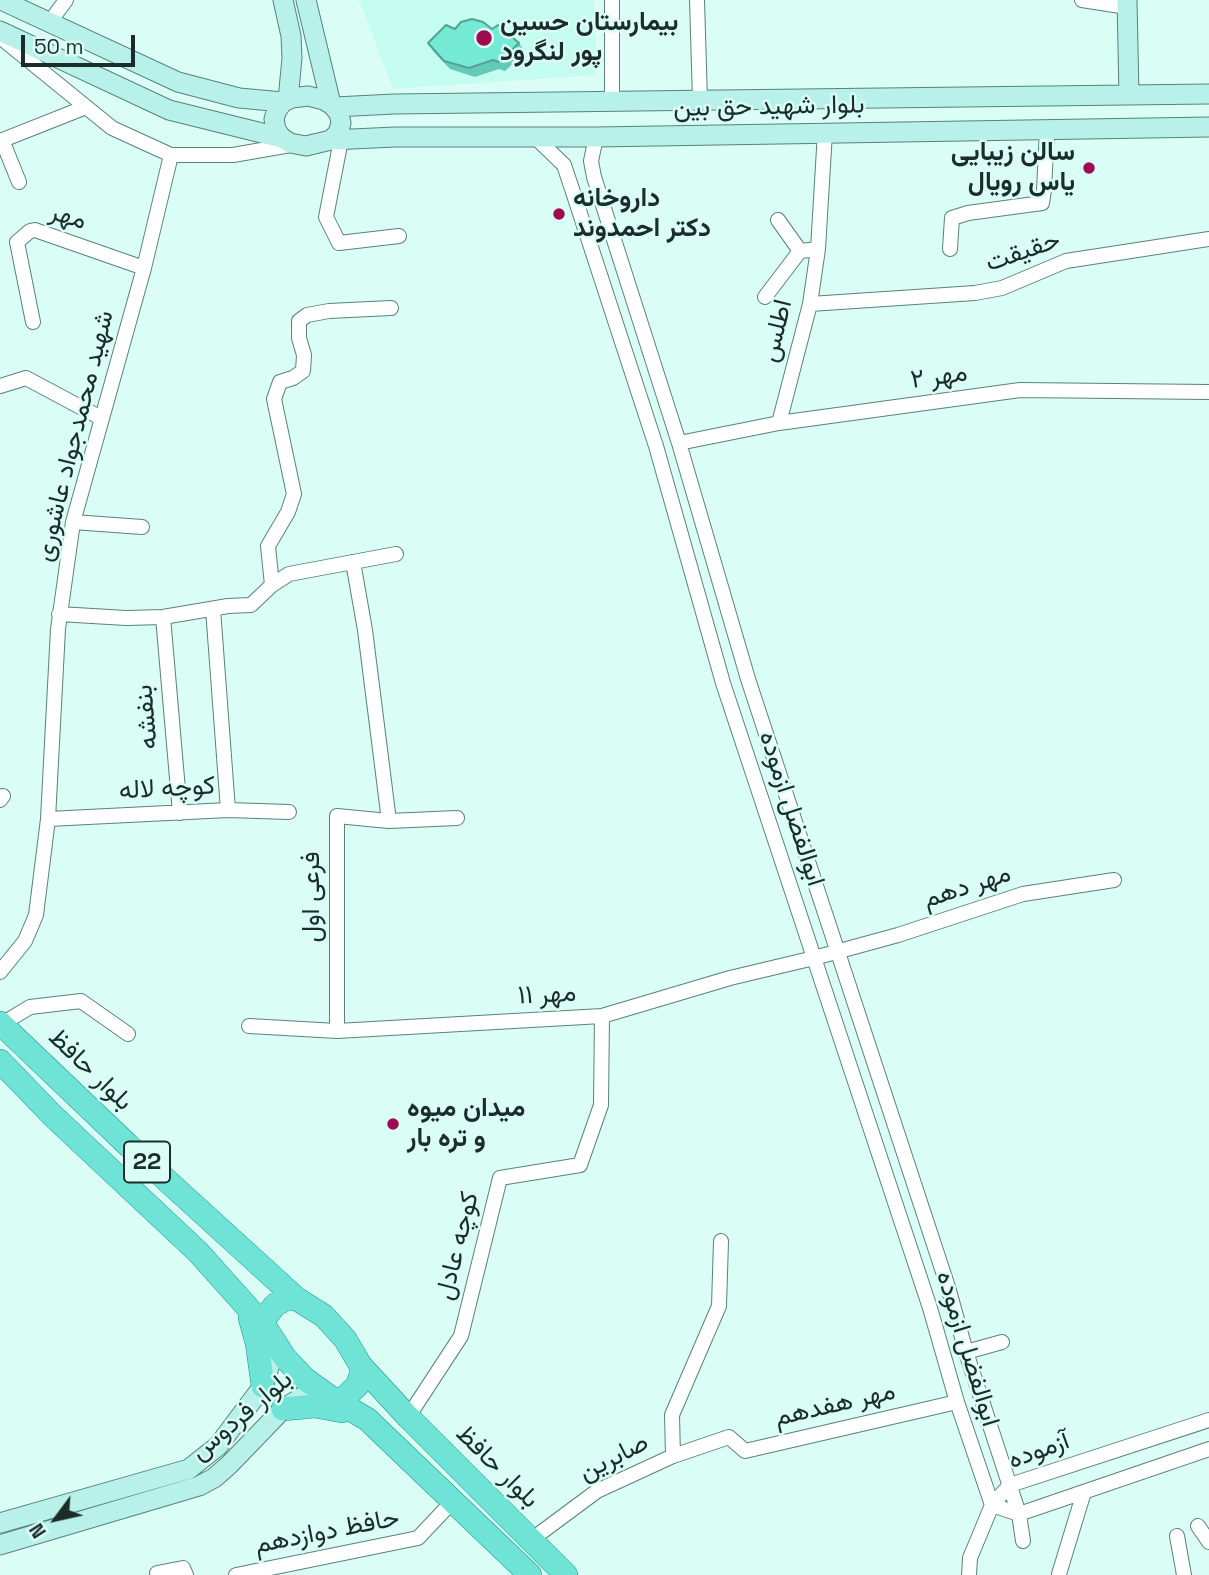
<!DOCTYPE html>
<meta charset="utf-8">
<style>
body{margin:0}
#map{position:relative;width:1209px;height:1575px;overflow:hidden;background:#dafef6;font-family:"Space Grotesk",sans-serif}
canvas{display:block}
.north{position:absolute;left:21px;top:1484px;width:70px;height:70px;-webkit-text-stroke:5px #dafef6;paint-order:stroke;rotate:237deg;font-size:19px;font-weight:700;line-height:28px;text-align:center;color:#1b2d2a}
.north::after{content:'';display:block;margin:auto;width:24px;height:32px;background:#1b2d2a;clip-path:polygon(50% 0,100% 100%,50% 72%,0 100%)}
.scale{position:absolute;left:21px;top:35px;width:114px;height:32px;box-sizing:border-box;border:4px solid #1b2d2a;border-top:0;padding-left:9px;font-size:21px;line-height:24px;white-space:nowrap;color:#1b2d2a;-webkit-text-stroke:5px #dafef6;paint-order:stroke}
</style>
<div id="map">
<canvas width="1209" height="1575"></canvas>
<div class="north">N</div>
<div class="scale">50 m</div>
</div>
<script>
const g = document.querySelector('canvas').getContext('2d');
g.lineJoin = 'round';
function fillPath(path, color) {
  g.fillStyle = color;
  g.fill(path, 'evenodd');
}
function poly(rows) {
  const path = new Path2D();
  for (const r of rows) {
    path.moveTo(r[0], r[1]);
    for (let i = 2; i < r.length; i += 2) path.lineTo(r[i], r[i + 1]);
  }
  return path;
}
function strokePath(path, color, width, dash) {
  g.strokeStyle = color;
  g.lineWidth = width;
  g.lineCap = dash ? 'butt' : 'round';
  g.setLineDash(dash || []);
  g.stroke(path);
}
function drawText(font, color, halo, rows, align = 'center') {
  g.font = font + ' "Space Grotesk",Vazirmatn,sans-serif';
  g.lineWidth = 5;
  g.setLineDash([]);
  g.textBaseline = 'middle';
  g.strokeStyle = halo;
  g.fillStyle = color;
  for (const [text, x, y, turn = 0] of rows) {
    g.save();
    g.translate(x, y);
    g.rotate((+turn || 0) * Math.PI / 180);
    g.textAlign = isNaN(turn) ? turn : align;
    if (halo) g.strokeText(text, 0, 0);
    g.fillText(text, 0, 0);
    g.restore();
  }
}
fillPath(poly([
 [359,0,594,0,596,75,393,89]
]), '#c4fcf0');
const street = poly([
 [697,0,700,100],
 [1082,0,1127,7],
 [49,23,66,0],
 [0,37,112,128,171,155,233,155,296,144],
 [612,102,612,0],
 [535,137,564,165,573,192,656,446,723,683,930,1308,957,1402,992,1505],
 [596,137,591,161,594,177,679,443,748,679,948,1287,966,1352,1019,1514,1023,1541],
 [2,140,19,182],
 [341,140,326,217,339,243,399,236],
 [0,141,86,107],
 [778,220,800,251],
 [950,249,952,218,968,213,1042,203,1044,190,1047,129],
 [765,297,800,251,818,249],
 [810,304,975,293,1002,288,1066,261,1209,239],
 [33,322,17,242,30,231,35,230,144,268],
 [0,386,26,378,101,418],
 [779,423,810,304,818,249,825,132],
 [679,443,779,423,1020,390,1209,392],
 [73,522,142,527],
 [353,562,365,630,389,821,457,818],
 [272,585,268,546,288,512,294,494,274,399,280,382,293,378,303,371,304,355,299,338,299,321,307,315,329,311,391,308],
 [213,609,228,810],
 [59,614,126,618,163,617,228,606,251,605,272,585,289,574,396,554],
 [163,617,180,813],
 [0,800,3,796],
 [48,819,228,810,289,812],
 [0,972,25,941,36,915,48,819,58,629,73,522,144,268,171,155],
 [2,1024,30,1007,81,1001,128,1034],
 [249,1026,337,1031,602,1016,730,978,814,958,898,935,1023,894,1114,880],
 [337,1031,337,816,389,821],
 [966,1352,1002,1342],
 [408,1417,461,1336,500,1178,580,1165,601,1105,602,1016],
 [673,1456,672,1415,719,1306,721,1241],
 [992,1505,1019,1514,1209,1449],
 [1198,1526,1209,1542],
 [1177,1536,1184,1575],
 [531,1540,597,1491,673,1456,729,1437,745,1451,957,1402],
 [157,1573,183,1568,186,1575],
 [1059,1574,1084,1492],
 [236,1575,418,1538,453,1501],
 [969,1575,970,1558,992,1505,1010,1485,1209,1420]
]);
const secondary = poly([
 [1,0,178,82,239,98,283,102],
 [283,0,291,36,292,58,288,100],
 [306,0,331,104],
 [1127,0,1129,95],
 [0,31,169,110,282,138],
 [308,96,324,100,332,105,339,113,341,123,338,133,331,140,306,146,290,143,282,138,276,130,274,119,277,110,283,102,292,98,308,96],
 [335,107,394,104,1209,94],
 [331,140,395,137,596,137,1209,127],
 [0,1523,189,1469,218,1446,263,1386,276,1346],
 [0,1545,199,1486,214,1478,229,1465,283,1409,316,1388]
]);
const primary = poly([
 [0,1023,129,1146,297,1299],
 [0,1061,52,1115,198,1252,265,1327],
 [250,1318,257,1343,263,1386],
 [361,1366,362,1372,357,1386,344,1398,334,1400,305,1379,285,1358,265,1327,265,1318,275,1305,288,1298,297,1299,324,1316,345,1339,361,1366,408,1417,566,1575],
 [334,1400,367,1419,530,1575],
 [283,1409,315,1406,342,1411]
]);
strokePath(street, '#58827a', 16);
strokePath(secondary, '#58827a', 21);
strokePath(primary, '#139887', 24);
strokePath(street, '#fff', 14);
strokePath(secondary, '#b7f1ea', 19);
strokePath(primary, '#6fe3d5', 23);
fillPath(poly([
 [455,29,492,29,519,43,525,52,505,71,499,69,475,77,450,69,434,52,428,43]
]), '#64c9b7');
const building = poly([
 [472,19,483,22,492,29,498,25,519,43,499,62,493,60,469,68,444,61,428,43,446,25,455,29,461,22,472,19]
]);
fillPath(building, '#74ead5');
strokePath(building, '#51a495', 2);
for (const [x, y, r, color] of [
 [484,38,9,"#9f0b52"],
 [1089,168,7,"#9f0b52"],
 [559,214,7,"#9f0b52"],
 [393,1124,7,"#9f0b52"]
]) {
  const dot = new Path2D();
  dot.arc(x, y, r, 0, 2 * Math.PI);
  g.fillStyle = color;
  g.fill(dot);
  strokePath(dot, '#dafef6', 2.5);
}
for (const [x, y, w] of [
 [147,1162,46]
]) {
  const box = new Path2D();
  box.roundRect(x - w / 2, y - 20.5, w, 41, 5);
  g.fillStyle = '#dafef6';
  g.fill(box);
  strokePath(box, '#1b2d2a', 2);
}
drawText('bold 24px', '#1b2d2a', null, [
 ["22",147,1162]
]);
drawText('bold 26px', '#1b2d2a', '#dafef6', [
 ["بیمارستان حسین",500,23],
 ["پور لنگرود",500,53],
 ["سالن زیبایی",1075,153,"right"],
 ["یاس رویال",1075,183,"right"],
 ["داروخانه",573,199],
 ["دکتر احمدوند",573,229],
 ["میدان میوه",407,1109],
 ["و تره بار",407,1139]
], 'left');
drawText('26px', '#1b2d2a', '#dafef6', [
 ["بلوار شهید حق بین",769,107,-1],
 ["مهر",68,217,17],
 ["حقیقت",1023,252,-19],
 ["اطلس",777,331,-76],
 ["مهر ۲",939,377,-8],
 ["شهید محمدجواد عاشوری",75,436,-76],
 ["بنفشه",147,717,-95],
 ["کوچه لاله",167,789,-3],
 ["ابوالفضل ازموده",791,809,72],
 ["مهر دهم",967,887,-18],
 ["فرعی اول",312,897,-90],
 ["مهر ۱۱",547,995,-3],
 ["بلوار حافظ",90,1070,44],
 ["کوچه عادل",458,1246,-76],
 ["ابوالفضل ازموده",967,1349,73],
 ["مهر هفدهم",835,1405,-13],
 ["بلوار فردوس",242,1416,-40],
 ["آزموده",1039,1451,-20],
 ["صابرین",614,1458,-27],
 ["بلوار حافظ",497,1467,45],
 ["حافظ دوازدهم",327,1532,-11]
]);
</script>
